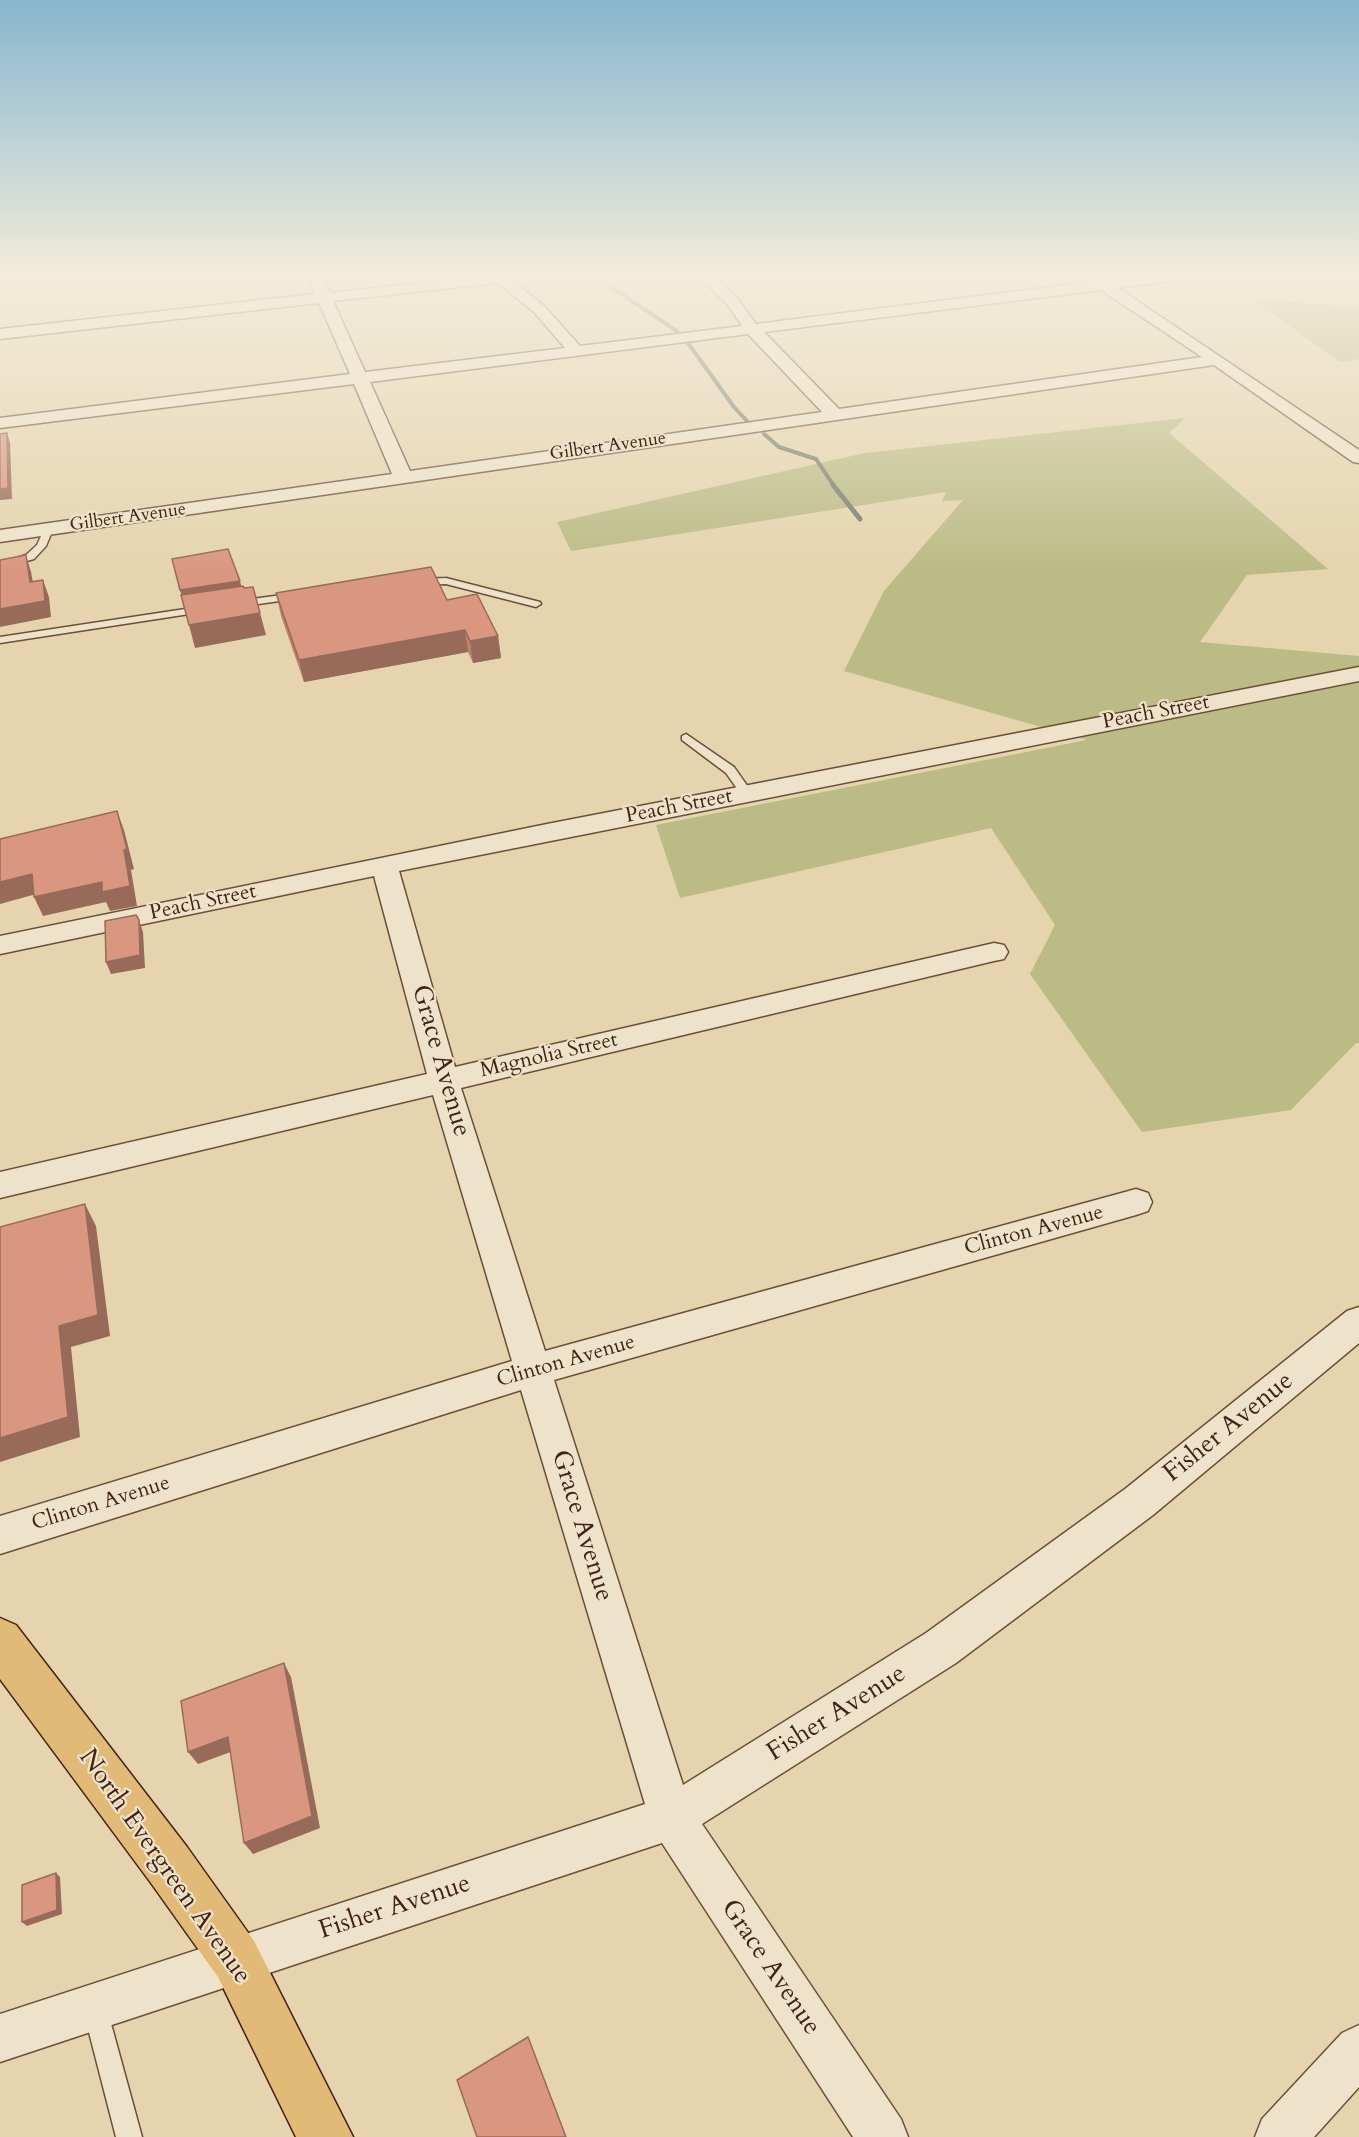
<!DOCTYPE html>
<style>
body{margin:0}
canvas{display:block;background:#e5d4ae}
</style>
<canvas width="1359" height="2137"></canvas>
<script>
const g = document.querySelector('canvas').getContext('2d');
g.lineJoin = 'round';
function fillPath(path, color) {
  g.fillStyle = color;
  g.fill(path, 'evenodd');
}
function poly(rows) {
  const path = new Path2D();
  for (const r of rows) {
    path.moveTo(r[0], r[1]);
    for (let i = 2; i < r.length; i += 2) path.lineTo(r[i], r[i + 1]);
  }
  return path;
}
function strokePath(path, color, width, dash) {
  g.strokeStyle = color;
  g.lineWidth = width;
  g.lineCap = dash ? 'butt' : 'round';
  g.setLineDash(dash || []);
  g.stroke(path);
}
function drawText(font, color, halo, rows, align = 'center') {
  g.font = font + ' Cardo,serif';
  g.lineWidth = 4.5;
  g.setLineDash([]);
  g.textBaseline = 'middle';
  g.strokeStyle = halo;
  g.fillStyle = color;
  for (const [text, x, y, turn = 0] of rows) {
    g.save();
    g.translate(x, y);
    g.rotate((+turn || 0) * Math.PI / 180);
    g.textAlign = isNaN(turn) ? turn : align;
    if (halo) g.strokeText(text, 0, 0);
    g.fillText(text, 0, 0);
    g.restore();
  }
}
fillPath(poly([
 [1252,299,1359,307,1359,359,1340,362],
 [1185,418,1169,433,1328,569,1247,575,1200,642,1359,656,1359,1043,1356,1043,1291,1110,1142,1132,1030,974,1055,925,991,828,680,898,656,825,1087,740,844,671,884,591,963,500,942,501,946,492,571,551,557,522,865,453]
]), '#bbbb86');
strokePath(poly([
 [591,274,677,331],
 [688,343,734,407,747,421],
 [764,434,779,447,816,459,834,486]
]), '#757c6c', 4);
strokePath(poly([
 [833,485,860,519]
]), '#757c6c', 5);
const service = poly([
 [45,527,53,529,46,546,34,559,0,569,0,563,26,555,37,545,45,527],
 [446,578,540,602,541,604,536,607,446,584,419,585,414,582,419,579,446,578],
 [297,593,301,594,301,598,237,607,232,604,237,601,297,593],
 [205,606,209,607,209,611,0,643,0,637,205,606],
 [686,734,734,767,753,794,751,797,743,797,726,773,682,740,682,736,686,734],
 [95,1997,104,2000,107,2009,142,2137,116,2137,83,2009,86,2000,95,1997]
]);
const minor = poly([
 [307,274,321,274,330,293,504,274,544,306,580,346,742,326,727,304,696,274,711,274,737,298,756,324,1090,282,1089,280,1091,277,1096,276,1107,280,1163,274,1201,274,1199,277,1194,278,1118,288,1359,450,1359,463,1353,462,1214,365,0,542,0,530,392,474,354,384,0,428,0,418,350,374,319,303,0,339,0,329,315,294,307,274],
 [498,283,534,312,565,348,365,372,333,301,498,283],
 [1101,290,1202,357,839,409,764,332,1101,290],
 [748,334,822,412,410,471,370,382,748,334],
 [1359,667,1359,681,399,871,455,1067,994,943,1004,945,1008,952,1004,959,994,961,461,1088,545,1351,1136,1189,1148,1193,1152,1202,1148,1211,1136,1215,554,1380,683,1785,926,1633,1125,1489,1347,1311,1359,1307,1359,1343,1153,1515,956,1663,702,1824,901,2119,908,2137,853,2137,662,1843,0,2062,0,2014,645,1804,521,1390,0,1554,0,1516,512,1361,433,1095,0,1198,0,1172,427,1074,374,876,0,954,0,936,547,824,1359,667],
 [1359,2025,1359,2087,1314,2137,1255,2137,1262,2119,1342,2033,1359,2025]
]);
const primary = poly([
 [0,1618,16,1625,187,1847,254,1941,353,2137,296,2137,218,1977,151,1883,0,1679,0,1618]
]);
strokePath(service, '#6c4f3a', 3);
strokePath(minor, '#6c4f3a', 3);
strokePath(primary, '#432314', 3);
fillPath(service, '#eee3ca');
fillPath(minor, '#eee3ca');
fillPath(primary, '#e2ba77');
fillPath(poly([
 [276,593,498,636,501,658,473,663,468,652,304,682,281,616]
]), '#bb826e');
fillPath(poly([
 [7,433,10,443,12,499,0,500,0,489],
 [26,555,31,572,36,599,30,582],
 [43,580,49,597,51,617,0,627,0,609],
 [240,581,244,598,185,607,180,590],
 [260,613,266,635,195,648,189,625],
 [465,630,468,652,304,682,299,660],
 [498,636,501,658,473,663,470,641],
 [117,811,124,830,134,869,131,870,137,906,110,911,106,902,43,916,34,897],
 [32,874,40,893,0,904,0,882],
 [139,920,143,932,145,968,111,974,106,962],
 [85,1204,96,1226,110,1336,71,1347,80,1437,0,1462,0,1438,59,1326],
 [284,1663,291,1677,320,1828,253,1854,244,1843],
 [228,1737,236,1750,198,1764,188,1752],
 [56,1873,60,1877,62,1914,27,1926,22,1922]
]), '#986a5a');
const building = poly([
 [7,433,8,488,0,489,0,434,7,433],
 [228,549,240,581,180,590,172,559,228,549],
 [26,555,30,582,43,580,45,601,0,609,0,560,26,555],
 [431,567,447,600,477,594,498,636,470,641,465,630,299,660,276,593,431,567],
 [243,586,244,588,253,587,260,613,189,625,181,595,243,586],
 [117,811,127,849,124,850,130,886,102,892,102,882,34,897,32,874,0,882,0,839,117,811],
 [136,915,139,920,140,955,106,962,105,921,136,915],
 [85,1204,98,1315,59,1326,68,1417,0,1438,0,1227,85,1204],
 [284,1663,312,1816,244,1843,228,1737,188,1752,181,1701,284,1663],
 [56,1873,57,1910,22,1922,22,1885,56,1873],
 [528,2037,566,2137,477,2137,457,2080,528,2037]
]);
fillPath(building, '#d99780');
strokePath(building, '#986a5a', 1.5);
const sky = g.createLinearGradient(0, 0, 0, 573);
sky.addColorStop(0, '#87b6ce');
sky.addColorStop(0.48, '#f3ecdb');
sky.addColorStop(1, '#f3ecdb00');
g.fillStyle = sky;
g.fillRect(0, 0, 1359, 573);
drawText('18px', '#432314', '#eee3ca', [
 ["Gilbert Avenue",608,447,-8],
 ["Gilbert Avenue",128,518,-8]
]);
drawText('21px', '#432314', '#eee3ca', [
 ["Peach Street",1156,713,-11],
 ["Peach Street",679,807,-11],
 ["Peach Street",203,903,-12],
 ["Magnolia Street",549,1056,-13],
 ["Clinton Avenue",1034,1231,-15],
 ["Clinton Avenue",566,1362,-16],
 ["Clinton Avenue",101,1504,-17]
]);
drawText('26px', '#432314', '#eee3ca', [
 ["Grace Avenue",440,1061,74],
 ["Fisher Avenue",1229,1428,-39],
 ["Grace Avenue",581,1526,73],
 ["Fisher Avenue",837,1714,-32],
 ["North Evergreen Avenue",164,1867,55],
 ["Fisher Avenue",395,1908,-18],
 ["Grace Avenue",770,1968,56]
]);
</script>
